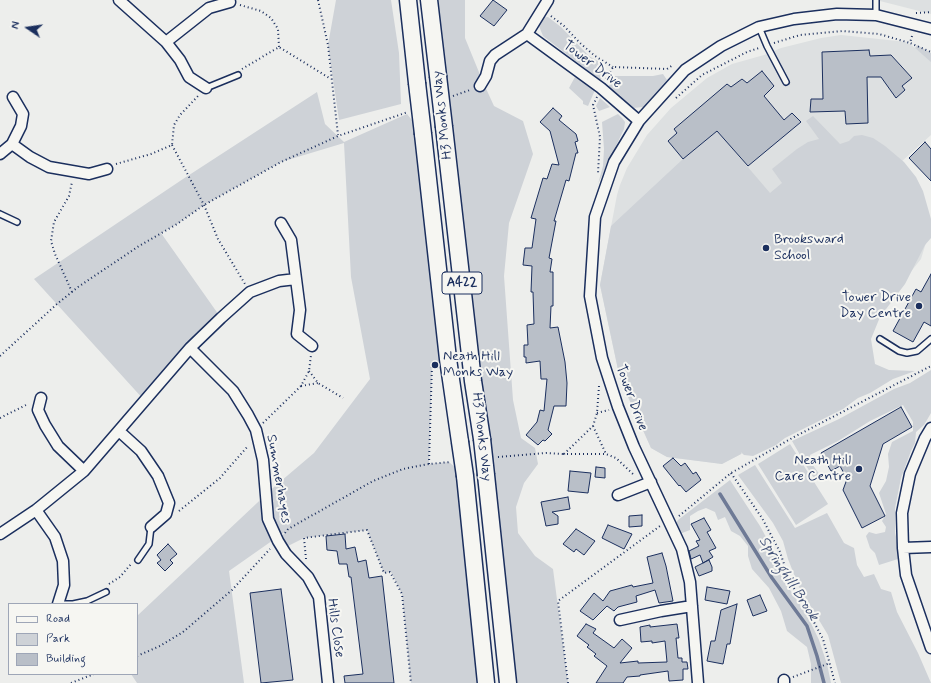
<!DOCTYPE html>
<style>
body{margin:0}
#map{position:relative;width:931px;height:683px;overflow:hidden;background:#edeeec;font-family:Mynerve,sans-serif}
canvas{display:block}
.legend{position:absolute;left:8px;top:603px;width:130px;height:72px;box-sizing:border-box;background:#f6f6f2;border:1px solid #9ea6b7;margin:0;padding:5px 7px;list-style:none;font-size:12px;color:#1b2f5e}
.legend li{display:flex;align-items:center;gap:8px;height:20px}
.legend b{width:20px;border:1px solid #9ea6b7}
.north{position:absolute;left:8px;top:8px;width:40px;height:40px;-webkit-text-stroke:3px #f6f6f2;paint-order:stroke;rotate:283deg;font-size:11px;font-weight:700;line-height:16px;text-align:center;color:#1b2f5e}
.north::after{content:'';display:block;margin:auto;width:14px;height:18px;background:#1b2f5e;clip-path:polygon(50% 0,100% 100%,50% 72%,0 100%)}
</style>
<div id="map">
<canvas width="931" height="683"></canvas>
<ul class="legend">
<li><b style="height:5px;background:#f6f6f2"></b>Road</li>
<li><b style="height:11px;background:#ced2d7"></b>Park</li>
<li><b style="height:11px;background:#b9bfc8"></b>Building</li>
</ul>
<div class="north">N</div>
</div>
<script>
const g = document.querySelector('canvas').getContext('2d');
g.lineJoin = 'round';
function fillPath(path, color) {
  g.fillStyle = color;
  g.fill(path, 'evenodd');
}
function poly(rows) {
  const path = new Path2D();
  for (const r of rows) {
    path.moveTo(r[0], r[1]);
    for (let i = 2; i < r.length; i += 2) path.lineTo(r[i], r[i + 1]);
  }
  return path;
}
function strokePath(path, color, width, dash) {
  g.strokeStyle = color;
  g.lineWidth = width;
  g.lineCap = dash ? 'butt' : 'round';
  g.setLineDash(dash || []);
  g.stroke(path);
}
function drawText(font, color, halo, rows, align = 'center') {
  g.font = font + ' Mynerve,sans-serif';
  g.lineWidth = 4;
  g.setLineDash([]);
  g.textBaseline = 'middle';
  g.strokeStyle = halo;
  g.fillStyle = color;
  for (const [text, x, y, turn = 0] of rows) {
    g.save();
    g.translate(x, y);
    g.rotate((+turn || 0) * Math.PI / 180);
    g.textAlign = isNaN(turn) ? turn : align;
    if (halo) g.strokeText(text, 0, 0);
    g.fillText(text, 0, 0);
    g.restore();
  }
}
fillPath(poly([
 [876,0,931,0,931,14],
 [841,35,907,42,931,60,931,135,901,162,928,236,921,259,873,319,847,399,722,464,667,457,651,448,620,379,600,285,617,195,620,185,627,168,647,135,671,108,707,78,732,64,764,55,781,48,821,38]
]), '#dde0e1');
fillPath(poly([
 [336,0,391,0,399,53,401,104,339,120,328,45],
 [436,0,465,0,465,38,483,82,494,106,523,121,533,154,509,223,504,276,513,400,521,438,535,448,538,464,524,483,516,507,518,533,535,556,553,569,568,683,508,683],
 [548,17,561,27,589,56,601,63,604,72,603,78,600,80,543,36,539,26,541,18],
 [917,45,931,53,931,62,915,48],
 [663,74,667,80,643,107,633,108,625,104,612,94,608,87,615,76,653,76],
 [575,77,595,90,588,106,583,104,583,101,569,88],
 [317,92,325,124,344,142,407,114,423,134,448,359,432,365,429,464,449,462,465,476,486,683,411,683,402,594,391,572,384,573,367,530,304,538,288,546,278,541,286,531,229,571,244,683,137,683,131,674,137,674,137,616,274,487,314,453,370,379,351,277,344,143,281,162,204,205,177,224,161,233,221,318,145,401,34,279,183,179],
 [600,98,610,107,599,111,596,106],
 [618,114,622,118,625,122,624,129,598,184,603,166,604,149,602,122],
 [813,116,840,144,849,141,854,136,862,135,873,138,885,146,904,162,916,177,923,191,931,219,931,238,925,245,905,284,880,317,871,339,875,364,889,370,915,371,893,379,870,393,858,398,843,409,785,438,776,445,753,456,744,455,741,452,741,454,722,464,667,457,651,448,620,379,600,285,611,226,683,159,717,131,770,193,782,183,772,169,797,149,808,142,819,139,806,121],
 [931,370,931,413,924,425,916,432,915,443,911,451,901,478,895,508,895,533,897,541,898,559,879,565,875,553,870,548,866,536,869,532,876,534,885,532,886,527,882,521,886,514,879,493,886,481,889,467,888,454,892,442,913,431,913,422,903,405,870,421,838,441,810,455,812,464,820,475,815,479,811,474,792,441,839,419,894,389,910,383],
 [790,444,828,504,796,525,758,464],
 [755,465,795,528,827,513,844,543,854,548,857,565,864,577,874,574,881,589,891,592,897,612,918,653,931,683,841,683,828,635,799,587,788,559,783,541,773,523,738,475],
 [730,480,760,526,773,550,784,581,807,615,819,640,827,664,831,683,811,683,811,664,807,647,787,631,781,611,769,588,752,569,748,556,748,546,740,536,731,531,725,517,718,520,715,512,706,508,698,511,690,516,690,530,682,533,677,531,675,525,678,520]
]), '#ced2d7');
strokePath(poly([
 [720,494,772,578,807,626,817,656,824,683]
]), '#6e7a96', 3.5);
const building = poly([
 [493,0,507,10,494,26,480,16,493,0],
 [869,50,870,56,891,55,912,78,902,86,905,90,896,98,881,77,867,77,868,123,846,124,845,111,810,112,811,99,823,99,822,52,869,50],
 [762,71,774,86,764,96,784,120,792,113,801,122,748,166,717,131,683,159,668,141,677,133,674,129,727,84,731,87,742,79,747,83,762,71],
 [553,108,562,116,559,120,576,134,578,141,575,142,578,153,576,153,569,181,566,180,554,221,556,221,549,258,552,259,550,272,553,272,553,306,551,306,550,328,558,327,565,362,567,383,566,406,554,406,548,430,552,434,545,441,543,440,538,445,526,435,537,422,540,410,544,411,547,379,541,379,540,361,526,363,526,357,524,357,524,345,528,345,527,325,534,324,533,292,531,292,532,266,523,265,525,248,532,248,536,219,531,218,543,178,547,179,552,164,559,165,550,131,540,122,553,108],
 [925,142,931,149,931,181,909,158,925,142],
 [931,274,931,326,924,322,913,342,893,331,916,289,921,292,931,274],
 [901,407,912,427,883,444,870,486,885,516,862,528,843,490,847,479,840,466,831,471,821,453,901,407],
 [673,458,681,466,685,463,693,474,696,472,701,480,686,492,680,485,679,486,663,466,673,458],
 [596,467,605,468,605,478,595,477,596,467],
 [570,471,591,473,588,493,568,491,570,471],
 [568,497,570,509,552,512,558,516,558,524,546,526,541,502,568,497],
 [642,515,642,526,629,527,629,516,642,515],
 [704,518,711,530,707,532,716,548,709,551,713,557,703,563,700,555,691,559,689,551,699,546,696,541,700,540,691,524,704,518],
 [608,525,632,534,624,549,602,538,608,525],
 [576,529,595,541,584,555,576,549,574,552,563,544,576,529],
 [345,534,346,549,355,547,358,562,366,560,369,578,382,576,394,683,345,683,344,676,363,674,351,577,349,577,347,564,339,564,337,551,327,550,326,536,345,534],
 [168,544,177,554,170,560,173,563,165,571,157,563,161,560,157,555,168,544],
 [662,553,666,566,673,601,659,603,655,590,636,596,637,602,618,607,614,611,607,606,593,620,580,611,594,593,603,601,610,591,632,585,633,587,653,583,647,557,662,553],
 [709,560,712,567,712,571,699,576,695,567,709,560],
 [707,587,730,591,727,604,705,600,707,587],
 [281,589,293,680,261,683,250,593,281,589],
 [760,595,767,611,753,616,747,600,760,595],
 [737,604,730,644,727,644,723,664,707,661,711,641,715,641,721,610,737,604],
 [586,624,596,629,593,633,614,648,622,639,632,648,620,663,638,661,638,663,667,662,665,641,652,643,652,641,641,642,640,627,650,625,650,627,677,624,679,638,676,638,678,658,682,658,682,662,687,662,688,669,683,669,683,680,669,681,668,671,640,675,640,676,627,677,623,683,596,683,607,666,594,656,596,654,587,647,589,645,577,636,586,624]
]);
fillPath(building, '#b9bfc8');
strokePath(building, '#1b2f5e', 1);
const service = poly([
 [876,0,876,15],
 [759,27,767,46,786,82],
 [206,88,238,75],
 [0,214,17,222],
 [880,339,899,351,907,353,917,351,931,339],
 [138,560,149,544,151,527],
 [59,604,73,604,87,601,106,592]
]);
const minor = poly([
 [119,0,166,42,180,60,189,77,206,88],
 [527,34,601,88,639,121],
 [166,42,209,8,230,2],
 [480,86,486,76,490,61,495,55,527,34,548,0],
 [12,144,30,157,49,167,89,174,107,169],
 [0,154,12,144,21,126,23,114,13,97],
 [281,223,291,240,300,310,297,334,312,346],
 [190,348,233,391,248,415,256,430,263,460,268,519,278,541,286,554,308,577,319,597,328,683],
 [41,398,38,410,45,425,58,446,84,471],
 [931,428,925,438,910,474,902,513,903,548,906,575,931,648],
 [119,431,141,451,158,476,169,503,166,514,151,527],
 [618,495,651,482],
 [36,510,55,537,63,561,64,585,58,604],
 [0,534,36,510,84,471,190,348,221,318,250,292,279,281,296,279],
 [903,548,931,547],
 [620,620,661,611,692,606],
 [698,683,690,582,682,549,634,447,618,407,602,358,590,296,595,217,614,162,639,121,685,70,721,46,759,27,794,19,837,14,876,15,931,29],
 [784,683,784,680]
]);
const primary = poly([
 [408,0,417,83],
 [429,0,438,76],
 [444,127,473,381,482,439],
 [423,134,448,359,460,442],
 [486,475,508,683],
 [465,476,486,683]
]);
strokePath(service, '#1b2f5e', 8);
strokePath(minor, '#1b2f5e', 13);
strokePath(primary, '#1b2f5e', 19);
strokePath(poly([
 [318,0,328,45,338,135],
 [240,5,261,11,271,18,278,29,279,47],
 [916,13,931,12],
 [551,16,564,26,580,43,595,56,613,67],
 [912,36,910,43,931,52],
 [774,43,800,35,843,31,879,34,910,43],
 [242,69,279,47,331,79],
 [606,79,613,67,667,69,673,65],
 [453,96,470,90],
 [597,97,593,105,600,137,598,173],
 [676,98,702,75,747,52,759,48],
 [172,145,204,205,218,239,245,284],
 [116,164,151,154,172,145,174,125,180,115,198,96],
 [72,292,55,254,51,241,54,222,69,196,72,182],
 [0,356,57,304,78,287,139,246,177,224,204,205,281,162,338,136,408,112],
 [309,371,318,383,343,398],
 [301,386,318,383],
 [599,386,597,413,593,426,564,454,606,454,616,458,634,475],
 [597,413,609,410],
 [0,418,26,405,28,406],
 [263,423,301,386,309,371,311,355],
 [593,426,606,454],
 [498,457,546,453,564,454],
 [429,464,432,365,434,365],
 [731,473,762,518,780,552,790,582,807,609,823,639,835,683],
 [179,511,220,478,248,446],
 [679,516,731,473,794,437,931,366],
 [285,533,288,529,373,481,403,469,429,464,450,462],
 [306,559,304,538,367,530,384,573,390,572,402,594,411,683],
 [109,584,120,577,131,564],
 [137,656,160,646,183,632,232,590,270,549],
 [793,677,830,663],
 [71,683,94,674],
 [568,683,558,601,660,526]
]), '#1b2f5e', 2, [1, 3]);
strokePath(service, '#f6f6f2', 5);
strokePath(minor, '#f6f6f2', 10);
strokePath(primary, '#f6f6f2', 16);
const primaryBridge = poly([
 [438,76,444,127],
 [417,83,423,134],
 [482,439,486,475],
 [460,442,465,476]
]);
strokePath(primaryBridge, '#1b2f5e', 19, []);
strokePath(primaryBridge, '#f6f6f2', 16);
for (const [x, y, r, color] of [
 [766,248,4,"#1b2f5e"],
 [919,306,4,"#1b2f5e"],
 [435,365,4,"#1b2f5e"],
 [859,469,4,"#1b2f5e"]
]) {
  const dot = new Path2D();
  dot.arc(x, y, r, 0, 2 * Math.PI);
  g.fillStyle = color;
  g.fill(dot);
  strokePath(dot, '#f6f6f2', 1.5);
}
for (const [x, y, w] of [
 [462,283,40]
]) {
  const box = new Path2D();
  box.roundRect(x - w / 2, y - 11, w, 22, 3);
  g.fillStyle = '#f6f6f2';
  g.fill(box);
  strokePath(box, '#1b2f5e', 1);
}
drawText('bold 13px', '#1b2f5e', null, [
 ["A422",462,283]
]);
drawText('14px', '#1b2f5e', '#f6f6f2', [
 ["Tower Drive",592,65,37],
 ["H3 Monks Way",443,115,-97],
 ["Tower Drive",631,398,70],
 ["H3 Monks Way",481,437,83],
 ["Summerhayes",278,479,80],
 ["Hills Close",335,628,82]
]);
drawText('14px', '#1b2f5e', '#f6f6f2', [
 ["Brooksward",774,240],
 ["School",774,256],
 ["Tower Drive",911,298,"right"],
 ["Day Centre",911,314,"right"],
 ["Neath Hill",443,357],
 ["Monks Way",443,373],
 ["Neath Hill",851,461,"right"],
 ["Care Centre",851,477,"right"]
], 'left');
drawText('italic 15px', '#44547a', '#f6f6f2', [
 ["Springhill Brook",788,579,57]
]);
</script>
